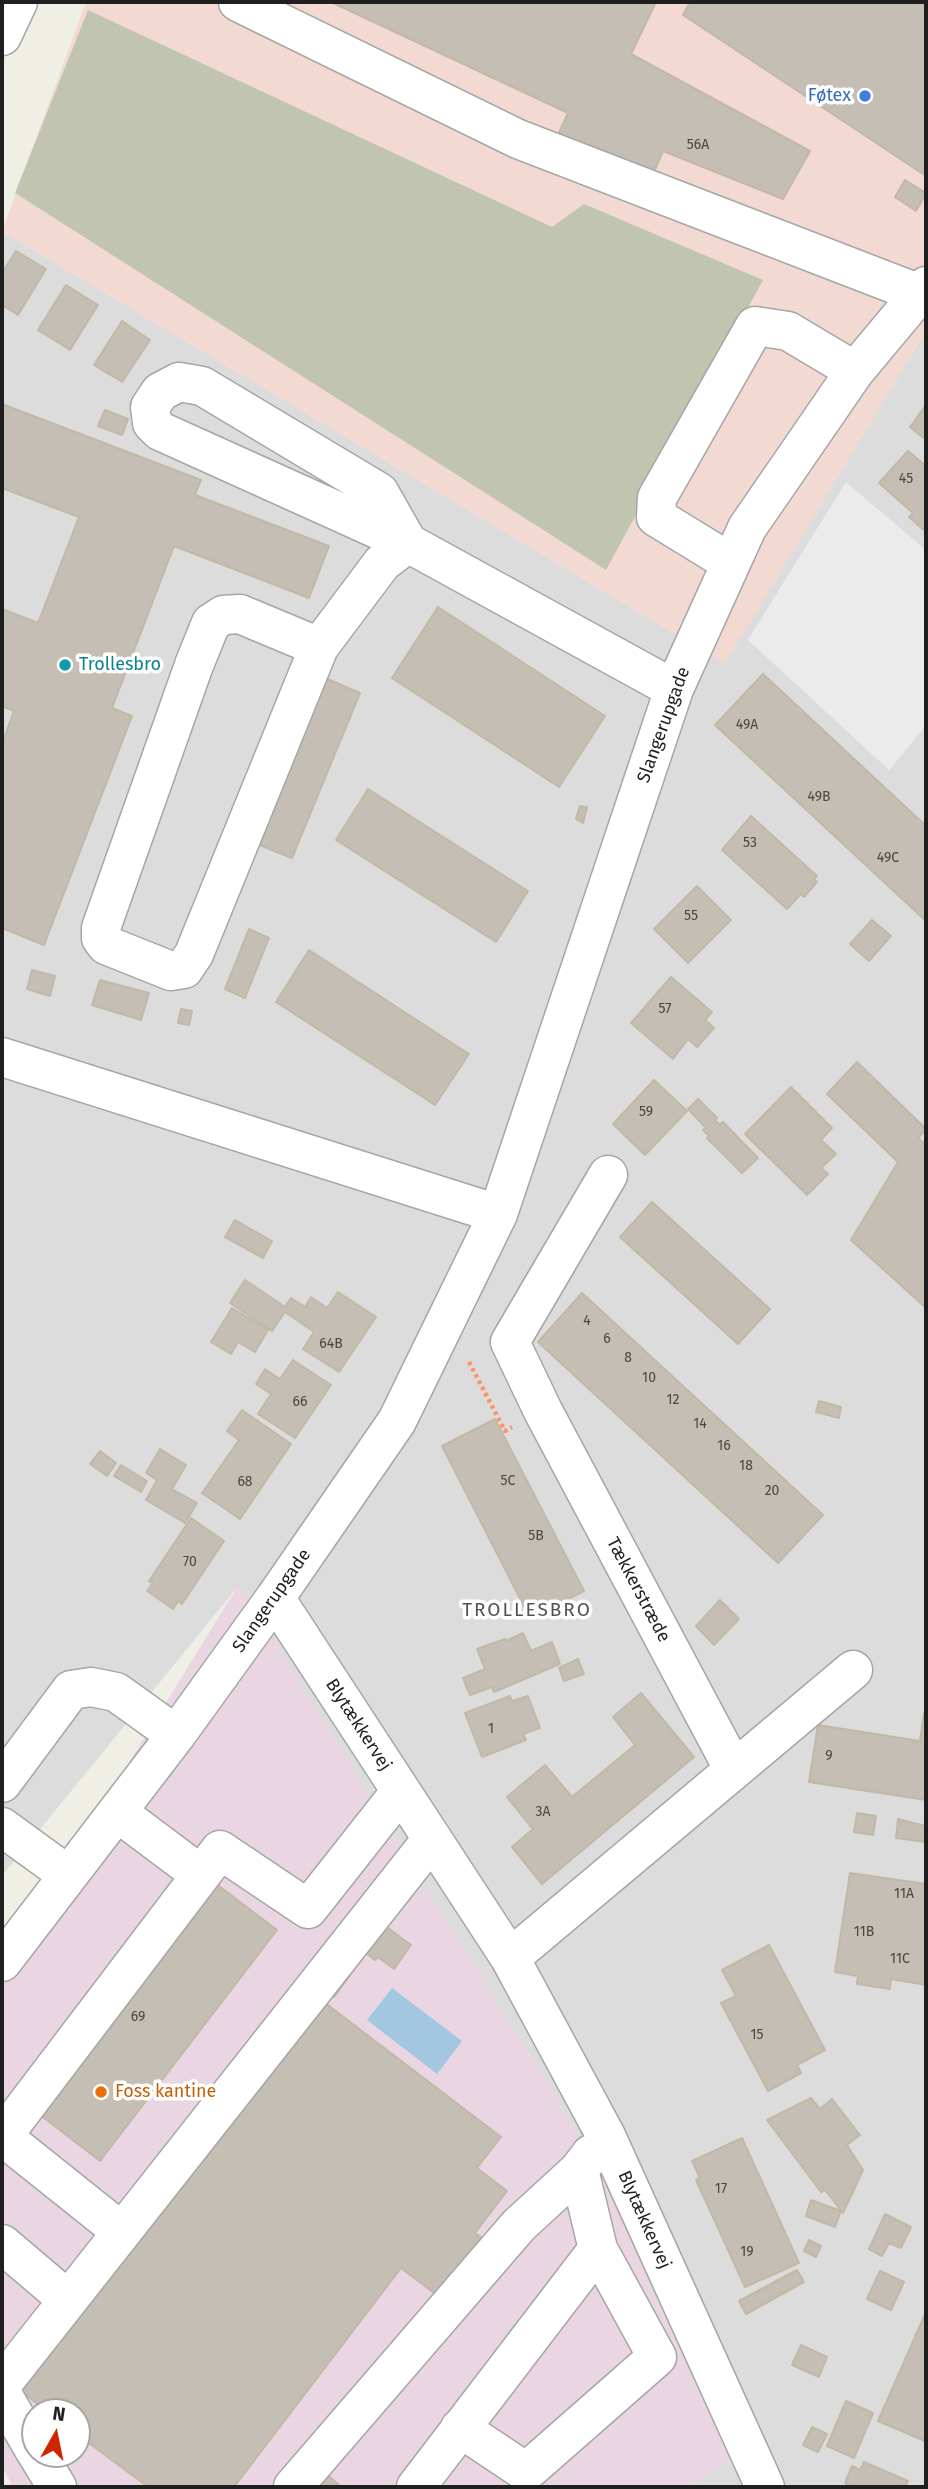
<!DOCTYPE html>
<meta charset="utf-8">
<style>
body{margin:0}
#map{position:relative;width:928px;height:2489px;overflow:hidden;background:#f0efe5;font-family:"Fira Sans",sans-serif}
canvas{display:block}
.frame{position:absolute;inset:0;border:4px solid #1f1f1f;pointer-events:none}
.north{position:absolute;left:21px;top:2398px;width:70px;height:70px;box-sizing:border-box;background:#fff;border:2px solid #a5a5a5;border-radius:50%;rotate:9deg;font-size:19px;font-weight:700;line-height:28px;text-align:center;color:#1f1f1f}
.north::after{content:'';display:block;margin:auto;width:24px;height:32px;background:#ce2700;clip-path:polygon(50% 0,100% 100%,50% 72%,0 100%)}
</style>
<div id="map">
<canvas width="928" height="2489"></canvas>
<div class="frame"></div>
<div class="north">N</div>
</div>
<script>
const g = document.querySelector('canvas').getContext('2d');
g.lineJoin = 'round';
function fillPath(path, color) {
  g.fillStyle = color;
  g.fill(path, 'evenodd');
}
function poly(rows) {
  const path = new Path2D();
  for (const r of rows) {
    path.moveTo(r[0], r[1]);
    for (let i = 2; i < r.length; i += 2) path.lineTo(r[i], r[i + 1]);
  }
  return path;
}
function strokePath(path, color, width, dash) {
  g.strokeStyle = color;
  g.lineWidth = width;
  g.lineCap = dash ? 'butt' : 'round';
  g.setLineDash(dash || []);
  g.stroke(path);
}
function drawText(font, color, halo, rows, align = 'center') {
  g.font = font + ' "Fira Sans",sans-serif';
  g.lineWidth = 7;
  g.setLineDash([]);
  g.textBaseline = 'middle';
  g.strokeStyle = halo;
  g.fillStyle = color;
  for (const [text, x, y, turn = 0] of rows) {
    g.save();
    g.translate(x, y);
    g.rotate((+turn || 0) * Math.PI / 180);
    g.textAlign = isNaN(turn) ? turn : align;
    if (halo) g.strokeText(text, 0, 0);
    g.fillText(text, 0, 0);
    g.restore();
  }
}
fillPath(poly([
 [2,231,724,663,926,331,926,2487,685,2487,767,2440,239,1585,2,1876]
]), '#dddcdc');
fillPath(poly([
 [86,2,926,2,926,331,725,664,2,231]
]), '#f2dad3');
fillPath(poly([
 [239,1584,767,2440,685,2487,13,2487,2,2466,2,1969],
 [35,2412,77,2412,77,2454,35,2454]
]), '#ead6e2');
fillPath(poly([
 [88,10,552,227,584,204,763,280,606,570,15,193]
]), '#c1c5b0');
fillPath(poly([
 [846,482,926,550,926,726,889,770,748,640]
]), '#ebebeb');
fillPath(poly([
 [392,1988,462,2041,437,2074,367,2020]
]), '#a3c7e0');
const building = poly([
 [331,2,656,2,631,54,810,151,783,199,663,151,653,174,558,135,568,113,331,2],
 [690,2,926,2,926,176,683,15,690,2],
 [905,180,926,193,916,211,895,197,905,180],
 [16,251,46,269,18,315,2,305,2,273,16,251],
 [66,285,98,305,70,350,38,330,66,285],
 [122,321,150,340,122,382,94,365,122,321],
 [2,404,201,480,195,495,329,546,309,598,174,546,112,708,132,716,44,945,2,928,2,744,14,711,2,706,2,609,38,623,79,517,2,488,2,404],
 [926,405,926,440,910,427,926,405],
 [105,410,128,419,122,435,98,426,105,410],
 [908,451,926,466,926,532,909,517,913,513,879,483,908,451],
 [438,607,605,716,559,787,392,678,438,607],
 [763,674,926,826,926,921,715,725,763,674],
 [323,677,360,693,292,858,254,843,323,677],
 [368,789,528,891,496,942,336,840,368,789],
 [580,806,587,807,583,823,576,819,580,806],
 [751,816,817,876,814,879,817,882,804,897,801,894,787,909,722,850,751,816],
 [697,886,731,920,688,963,654,929,697,886],
 [872,920,891,936,869,961,850,944,872,920],
 [249,929,269,938,245,998,225,989,249,929],
 [309,950,469,1054,435,1105,276,1002,309,950],
 [32,970,55,976,50,996,27,989,32,970],
 [671,977,712,1012,705,1020,714,1028,697,1047,688,1039,673,1059,631,1023,671,977],
 [100,980,149,993,141,1020,92,1005,100,980],
 [181,1009,192,1011,189,1025,178,1023,181,1009],
 [857,1062,926,1129,918,1138,926,1145,926,1308,851,1240,898,1162,827,1094,857,1062],
 [654,1080,687,1111,645,1155,613,1124,654,1080],
 [791,1087,832,1128,821,1140,836,1154,821,1168,828,1174,807,1195,745,1134,791,1087],
 [698,1099,717,1118,715,1120,720,1125,723,1122,758,1158,742,1173,707,1138,709,1136,703,1130,706,1128,688,1109,698,1099],
 [652,1202,770,1309,738,1344,620,1237,652,1202],
 [235,1220,272,1241,263,1258,225,1237,235,1220],
 [245,1280,285,1307,291,1298,305,1307,311,1297,327,1308,338,1292,376,1317,339,1372,303,1349,314,1332,285,1312,272,1331,230,1303,245,1280],
 [582,1293,823,1515,778,1563,538,1342,582,1293],
 [232,1308,268,1330,255,1352,238,1342,231,1354,211,1342,232,1308],
 [293,1360,331,1385,295,1438,258,1414,271,1394,256,1384,265,1369,280,1379,293,1360],
 [819,1401,841,1407,839,1418,816,1412,819,1401],
 [242,1410,291,1444,240,1519,202,1493,239,1440,227,1431,242,1410],
 [495,1419,584,1591,530,1618,442,1446,495,1419],
 [160,1449,186,1465,172,1489,197,1503,185,1523,146,1500,157,1480,146,1473,160,1449],
 [100,1451,116,1463,107,1476,90,1464,100,1451],
 [121,1465,147,1481,141,1492,114,1476,121,1465],
 [191,1518,224,1541,182,1604,178,1601,173,1609,147,1591,153,1583,149,1581,191,1518],
 [720,1600,739,1619,714,1645,696,1626,720,1600],
 [523,1633,531,1651,552,1642,560,1664,494,1692,492,1687,470,1695,463,1678,485,1669,477,1649,505,1639,506,1641,523,1633],
 [578,1659,584,1674,564,1681,559,1668,578,1659],
 [641,1693,694,1757,542,1884,512,1847,533,1829,507,1797,545,1765,572,1797,635,1745,613,1717,641,1693],
 [510,1696,512,1701,528,1696,540,1728,523,1734,526,1740,482,1757,465,1713,510,1696],
 [924,1713,926,1713,926,1800,809,1782,818,1725,920,1741,924,1713],
 [857,1813,876,1816,873,1835,854,1832,857,1813],
 [898,1819,926,1826,926,1842,896,1838,898,1819],
 [850,1873,926,1884,926,1985,891,1979,890,1989,857,1984,858,1976,835,1972,850,1873],
 [215,1883,277,1930,100,2161,39,2114,215,1883],
 [380,1922,411,1945,394,1969,378,1957,375,1960,366,1953,334,1997,328,1993,380,1922],
 [769,1945,825,2050,797,2065,801,2073,768,2091,721,2003,736,1996,722,1970,769,1945],
 [320,1999,501,2137,477,2168,507,2191,475,2233,482,2238,438,2296,401,2268,234,2487,148,2487,89,2443,78,2456,75,2454,77,2454,77,2412,35,2412,40,2406,21,2391,320,1999],
 [811,2098,820,2109,832,2099,860,2135,847,2145,863,2170,843,2213,825,2190,821,2192,767,2120,811,2098],
 [742,2138,799,2263,745,2287,696,2180,700,2178,692,2161,742,2138],
 [811,2200,841,2211,835,2227,806,2216,811,2200],
 [885,2214,911,2227,901,2248,889,2243,882,2256,869,2249,885,2214],
 [809,2240,821,2246,816,2257,804,2251,809,2240],
 [797,2270,804,2282,746,2314,739,2301,797,2270],
 [880,2271,904,2282,891,2310,867,2299,880,2271],
 [926,2312,926,2438,925,2441,878,2421,926,2312],
 [801,2345,827,2357,819,2377,792,2365,801,2345],
 [846,2401,873,2413,854,2458,827,2446,846,2401],
 [812,2427,827,2434,818,2452,803,2445,812,2427],
 [864,2462,908,2481,905,2487,852,2487,845,2483,852,2466,860,2470,864,2462],
 [324,2472,340,2486,339,2487,311,2487,324,2472]
]);
fillPath(building, '#c5beb4');
strokePath(building, '#c3b8a6', 2);
const minor = poly([
 [238,2,518,139,920,294],
 [2,36,18,2],
 [179,382,202,386,379,492,408,543,160,431,152,423,150,407,160,392,179,382],
 [731,563,656,517,657,498,755,326,788,331,855,371],
 [319,647,240,614,223,615,211,623,194,665,101,928,101,938,106,945,171,971,184,969,194,954,319,647,382,563,408,543,674,689],
 [2,1057,498,1214],
 [608,1175,510,1342,543,1411,734,1770],
 [275,1598,510,1958,606,2136,765,2487],
 [2,1783,71,1690,91,1687,116,1692,176,1735],
 [117,1812,201,1875],
 [2,1827,68,1875],
 [510,1958,853,1670],
 [2,1962,176,1735,275,1598,397,1421,498,1214,674,689,747,528,855,371,926,286],
 [2,2136,122,2232],
 [2,2137,220,1850,308,1909,401,1791],
 [2,2244,68,2300],
 [2,2384,432,1839],
 [2,2394,35,2451],
 [460,2428,526,2472,657,2357,598,2249],
 [37,2454,57,2487],
 [293,2487,519,2225,579,2170],
 [416,2487,598,2249,579,2170,591,2154]
]);
strokePath(minor, '#a6a6a6', 41);
strokePath(poly([
 [469,1362,505,1431,512,1427]
]), '#ff9367', 4.5, [3.5, 3.5]);
strokePath(minor, '#fff', 38);
for (const [x, y, r, color] of [
 [865,96,7,"#3f7fe0"],
 [65,665,7,"#0f9aa8"],
 [101,2092,7,"#e8710a"]
]) {
  const dot = new Path2D();
  dot.arc(x, y, r, 0, 2 * Math.PI);
  g.fillStyle = color;
  g.fill(dot);
  strokePath(dot, '#fff', 2.5);
}
drawText('14px', '#484744', null, [
 ["56A",698,145],
 ["45",906,479],
 ["49A",747,725],
 ["49B",819,797],
 ["53",750,843],
 ["49C",888,858],
 ["55",691,916],
 ["57",665,1009],
 ["59",646,1112],
 ["4",587,1321],
 ["6",607,1339],
 ["64B",331,1344],
 ["8",628,1358],
 ["10",649,1378],
 ["12",673,1400],
 ["66",300,1402],
 ["14",700,1424],
 ["16",724,1446],
 ["18",746,1466],
 ["5C",508,1481],
 ["68",245,1482],
 ["20",772,1491],
 ["5B",536,1536],
 ["70",190,1562],
 ["1",491,1729],
 ["9",829,1756],
 ["3A",543,1812],
 ["11A",904,1894],
 ["11B",864,1932],
 ["11C",900,1959],
 ["69",138,2017],
 ["15",757,2035],
 ["17",721,2189],
 ["19",747,2252]
]);
drawText('18px', '#366cbe', '#fff', [
 ["Føtex",851,96]
], 'right');
drawText('18px', '#0d838f', '#fff', [
 ["Trollesbro",79,665]
], 'left');
drawText('18px', '#1f1f1f', '#fff', [
 ["Slangerupgade",664,725,-70],
 ["Tækkerstræde",638,1590,62],
 ["Slangerupgade",272,1601,-55],
 ["Blytækkervej",358,1725,57],
 ["Blytækkervej",644,2220,66]
]);
drawText('18px', '#c56008', '#fff', [
 ["Foss kantine",115,2092]
], 'left');
g.letterSpacing = '2px';
drawText('19px', '#525252', '#fff', [
 ["TROLLESBRO",527,1611]
]);
g.letterSpacing = '0px';
</script>
